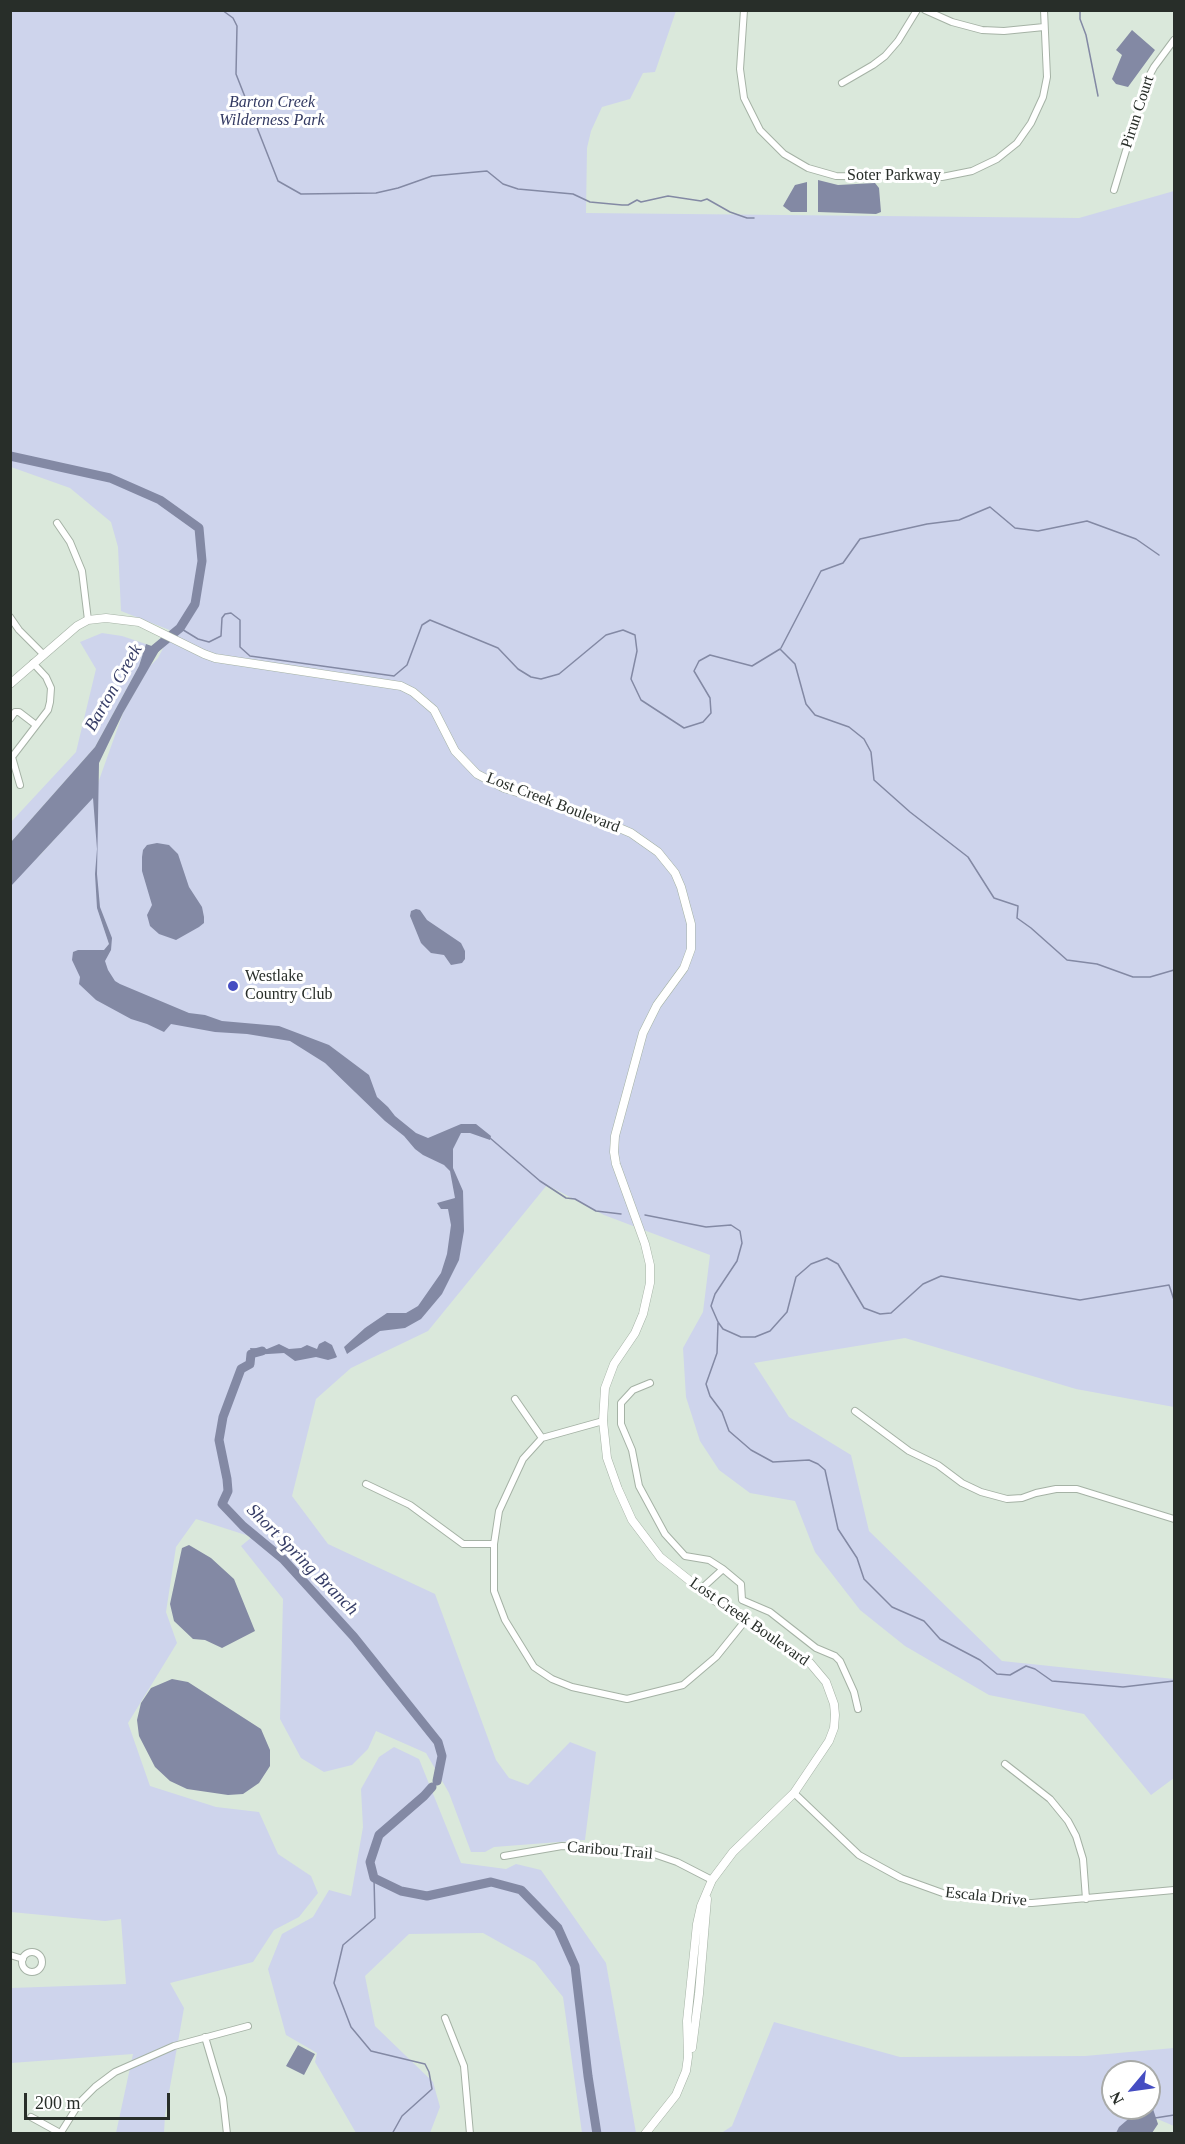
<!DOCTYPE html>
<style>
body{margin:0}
#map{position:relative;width:1185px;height:2144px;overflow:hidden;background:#dae8db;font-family:Georgia,serif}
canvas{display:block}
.frame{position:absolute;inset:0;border:12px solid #282e29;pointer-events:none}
.north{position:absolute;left:1101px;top:2060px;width:60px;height:60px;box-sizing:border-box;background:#fff;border:2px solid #a9aba9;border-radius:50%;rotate:241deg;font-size:16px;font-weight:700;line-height:24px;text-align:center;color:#282e29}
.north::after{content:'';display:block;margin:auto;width:21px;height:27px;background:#454dc2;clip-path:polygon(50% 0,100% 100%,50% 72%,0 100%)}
.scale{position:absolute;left:24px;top:2093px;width:146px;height:27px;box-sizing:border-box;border:3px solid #282e29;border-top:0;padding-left:8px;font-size:18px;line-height:21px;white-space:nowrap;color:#282e29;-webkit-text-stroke:4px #fff;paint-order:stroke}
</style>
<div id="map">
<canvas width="1185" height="2144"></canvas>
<div class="frame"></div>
<div class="north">N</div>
<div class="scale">200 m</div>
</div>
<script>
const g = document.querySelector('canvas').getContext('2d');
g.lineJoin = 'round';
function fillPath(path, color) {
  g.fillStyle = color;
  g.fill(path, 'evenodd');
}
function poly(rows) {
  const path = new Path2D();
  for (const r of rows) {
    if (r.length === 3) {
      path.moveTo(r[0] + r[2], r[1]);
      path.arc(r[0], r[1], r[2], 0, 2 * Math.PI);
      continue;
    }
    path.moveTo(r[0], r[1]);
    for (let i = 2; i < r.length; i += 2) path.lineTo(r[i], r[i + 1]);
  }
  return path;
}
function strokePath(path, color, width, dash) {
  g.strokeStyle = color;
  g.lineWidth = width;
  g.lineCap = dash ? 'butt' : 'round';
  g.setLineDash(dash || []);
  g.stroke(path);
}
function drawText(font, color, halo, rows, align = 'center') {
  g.font = font + ' Georgia,serif';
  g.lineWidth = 6;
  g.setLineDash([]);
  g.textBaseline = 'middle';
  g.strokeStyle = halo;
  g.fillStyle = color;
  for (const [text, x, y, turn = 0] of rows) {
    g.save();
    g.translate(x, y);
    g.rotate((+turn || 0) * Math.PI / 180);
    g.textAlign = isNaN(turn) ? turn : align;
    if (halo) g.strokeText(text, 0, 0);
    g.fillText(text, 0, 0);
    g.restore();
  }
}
fillPath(poly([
 [11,11,676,11,655,72,643,73,630,99,602,107,591,131,587,148,586,213,1079,218,1174,191,1174,1407,1076,1389,905,1338,754,1363,789,1417,851,1455,869,1531,1002,1661,1174,1679,1174,1778,1151,1795,1084,1714,989,1695,905,1646,860,1610,815,1552,795,1501,750,1493,719,1470,700,1441,686,1397,683,1348,703,1312,710,1255,604,1215,547,1185,428,1331,351,1368,316,1399,292,1496,328,1544,435,1594,496,1760,509,1778,528,1785,570,1742,596,1752,585,1840,494,1847,485,1852,471,1852,449,1793,426,1753,376,1731,368,1749,352,1765,324,1772,301,1758,280,1719,283,1599,241,1546,252,1537,196,1519,176,1547,166,1612,177,1643,128,1723,150,1786,216,1807,259,1812,278,1854,311,1876,318,1893,299,1917,274,1930,253,1962,170,1983,184,2008,165,2115,164,2133,116,2133,133,2054,11,2063,11,1988,126,1984,121,1919,105,1921,11,1912,11,881,40,855,93,797,123,713,149,667,158,658,172,631,121,611,118,547,111,522,70,488,11,467],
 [102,633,122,636,146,644,139,666,95,747,11,842,11,822,76,752,96,669,80,642],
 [394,1747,419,1759,461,1863,506,1869,516,1864,541,1870,606,1963,636,2133,582,2133,563,1997,535,1962,483,1933,409,1934,365,1976,375,2026,433,2082,440,2107,430,2133,356,2133,315,2062,317,2053,286,2035,268,1969,282,1934,313,1917,329,1890,351,1896,363,1827,361,1789,379,1757],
 [774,2022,900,2057,1085,2056,1174,2048,1174,2126,1155,2118,1152,2110,1118,2133,720,2134,732,2126],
 [1113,2072,1149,2072,1149,2108,1113,2108]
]), '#ced4ec');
fillPath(poly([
 [1132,30,1155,50,1128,87,1116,84,1112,79,1122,55,1116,50],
 [818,180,838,185,875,183,879,188,881,212,876,214,818,212],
 [807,182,807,212,791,212,783,206,795,185],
 [146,644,160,649,123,713,99,763,97,874,100,907,112,938,111,950,105,961,108,970,115,981,120,984,189,1013,205,1015,222,1021,279,1026,329,1045,369,1075,377,1097,388,1107,395,1116,416,1133,428,1138,461,1124,476,1124,491,1136,490,1140,470,1133,461,1133,453,1149,453,1168,463,1191,464,1231,459,1260,442,1294,421,1319,405,1328,380,1331,347,1354,344,1347,365,1328,387,1313,406,1313,418,1306,441,1273,447,1254,451,1225,448,1209,441,1209,437,1203,455,1198,450,1171,444,1165,423,1155,415,1149,404,1136,385,1121,325,1063,290,1041,247,1034,215,1032,171,1024,164,1032,147,1024,131,1019,96,1000,79,984,80,977,72,960,73,952,78,950,104,950,109,944,97,908,95,874,97,849,93,798,11,886,11,842,95,747,139,666],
 [157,843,169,845,178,854,189,887,202,907,204,917,204,923,199,927,176,940,159,934,150,926,147,915,152,905,142,871,142,857,143,850,147,845],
 [416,909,420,910,427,920,461,943,465,951,465,959,462,963,451,965,444,955,431,953,421,943,410,916,411,911],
 [325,1341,332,1345,337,1357,335,1358,328,1360,316,1357,295,1361,284,1353,252,1355,250,1348,267,1349,279,1344,289,1349,301,1348,307,1345,317,1349,319,1344],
 [189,1545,211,1558,234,1579,255,1631,222,1648,205,1640,193,1639,174,1621,170,1604,182,1548],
 [172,1679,188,1682,261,1729,270,1750,270,1766,259,1783,243,1794,228,1795,187,1789,170,1781,155,1767,139,1736,137,1720,141,1703,151,1688],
 [298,2045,315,2054,304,2075,286,2066],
 [1153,2109,1158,2124,1152,2133,1116,2133,1119,2127,1133,2115,1139,2116]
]), '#8389a4');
strokePath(poly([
 [222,10,233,18,237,26,236,74,278,181,301,194,376,193,398,188,432,176,487,171,503,184,518,189,573,194,590,202,622,205,628,205,637,200,641,202,668,196,701,201,707,199,730,212,747,218,754,218],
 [1080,10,1080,19,1086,35,1098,96],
 [180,628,198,639,209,642,221,636,222,618,225,614,231,613,240,620,240,647,250,656,394,676,407,665,422,625,430,620,498,648,518,669,531,677,541,679,559,674,606,635,623,630,635,635,637,651,631,679,641,700,684,728,703,722,711,713,710,698,694,671,699,661,710,655,752,666,780,649,795,664,806,704,815,715,849,727,864,739,871,752,874,780,910,812,968,857,994,898,1018,906,1017,918,1031,928,1067,960,1097,964,1133,977,1150,977,1174,970],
 [781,648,821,571,843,563,860,539,927,524,959,520,990,507,1015,528,1038,531,1087,521,1136,539,1159,555],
 [490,1138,540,1181,566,1198,575,1199,596,1211,621,1214],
 [645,1215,706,1227,731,1225,740,1231,742,1243,737,1261,715,1294,711,1306,718,1322,723,1329,741,1337,755,1337,770,1331,787,1312,796,1277,811,1264,827,1258,838,1264,864,1308,880,1314,891,1313,923,1284,941,1276,1080,1300,1169,1285,1174,1300],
 [718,1323,717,1353,706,1384,710,1396,722,1412,729,1431,751,1450,773,1462,809,1460,818,1464,825,1470,838,1529,857,1558,864,1579,892,1607,924,1621,940,1639,980,1660,997,1674,1010,1675,1026,1666,1035,1669,1052,1681,1123,1687,1174,1681],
 [374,1878,375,1918,343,1945,334,1983,351,2027,371,2051,425,2064,429,2072,432,2089,402,2116,392,2134],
 [1155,2118,1174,2115]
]), '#8389a4', 1.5);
strokePath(poly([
 [10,456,110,478,160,500,199,528,202,561,195,604,180,628,151,652,148,657],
 [262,1351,251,1354,250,1364,241,1369,223,1417,219,1440,227,1479,228,1491,222,1504,243,1526,283,1559,354,1637,438,1742,442,1756,437,1781],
 [432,1787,424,1796,379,1835,370,1862,374,1878,401,1891,427,1896,491,1882,521,1890,558,1928,575,1966,588,2076,597,2134]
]), '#8389a4', 9);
const minor = poly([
 [744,10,740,69,744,98,760,130,784,154,808,168,836,176,942,177,972,171,997,159,1017,143,1031,123,1043,97,1047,77,1044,10],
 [925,10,952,22,982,30,1004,31,1044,27],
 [842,83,873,65,885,56,898,41,917,10],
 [1114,190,1148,78,1154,67,1174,40],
 [57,523,70,542,82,571,88,620],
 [10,617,19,630,43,654],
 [10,719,15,712,19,712,36,725],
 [12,757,48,710,50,702,51,688,46,677,33,663],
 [12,757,20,785],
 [650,1383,633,1390,621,1403,621,1424,632,1450,639,1486,665,1534,685,1556,709,1560,723,1569,700,1590],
 [515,1399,542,1438],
 [855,1411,909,1451,938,1465,962,1483,981,1492,1007,1499,1022,1498,1036,1493,1056,1489,1077,1489,1174,1519],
 [603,1421,542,1438,523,1459,499,1511,494,1544,494,1591,505,1620,534,1667,552,1679,572,1687,627,1699,683,1685,716,1657,745,1621],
 [366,1484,410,1505,463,1544,494,1544],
 [723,1569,741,1584,742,1600,770,1612,816,1648,835,1656,840,1661,854,1692,858,1709],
 [1005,1764,1050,1799,1068,1821,1076,1836,1083,1859,1086,1899],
 [794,1793,859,1855,901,1878,951,1896,1016,1903,1032,1903,1174,1890],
 [504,1856,562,1846,645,1851,677,1862,712,1880],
 [32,1962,10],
 [10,1955,23,1959],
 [445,2018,464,2066,470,2134],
 [205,2037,223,2098,227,2134],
 [31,2117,60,2133],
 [60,2134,80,2102,95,2087,115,2072,174,2046,248,2026]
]);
const tertiary = poly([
 [10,684,77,626,88,620,106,618,139,622,204,654,215,658,401,686,413,692,434,710,455,751,477,774,504,788,584,813,631,833,658,852,675,873,681,887,691,924,691,949,684,968,657,1005,643,1033,615,1136,614,1152,616,1164,645,1244,650,1265,650,1283,643,1314,635,1333,614,1364,605,1388,603,1421,607,1458,618,1489,632,1520,660,1557,714,1600,810,1663,826,1682,834,1704,835,1715,834,1728,829,1741,794,1793,733,1852,712,1880,701,1906,697,1924,687,2021,688,2057,686,2071,676,2095,645,2134],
 [692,2048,699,1994,707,1899]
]);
strokePath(minor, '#a5b2a5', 8);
strokePath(tertiary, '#a5b2a5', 9);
strokePath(minor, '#fff', 6);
strokePath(tertiary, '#fff', 8);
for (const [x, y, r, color] of [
 [233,986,6,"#454dc2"]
]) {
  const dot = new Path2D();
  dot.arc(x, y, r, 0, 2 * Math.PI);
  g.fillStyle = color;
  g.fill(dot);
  strokePath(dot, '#fff', 2);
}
drawText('italic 16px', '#323962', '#fff', [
 ["Barton Creek",272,103],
 ["Wilderness Park",272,121]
]);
drawText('16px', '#282e29', '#fff', [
 ["Pirun Court",1138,112,-72],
 ["Soter Parkway",894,176],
 ["Lost Creek Boulevard",553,803,21],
 ["Lost Creek Boulevard",749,1622,35],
 ["Caribou Trail",610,1851,5],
 ["Escala Drive",986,1897,6]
]);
drawText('16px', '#282e29', '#fff', [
 ["Westlake",245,977],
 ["Country Club",245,995]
], 'left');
drawText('italic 18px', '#363d66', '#fff', [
 ["Barton Creek",114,688,-60],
 ["Short Spring Branch",302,1560,45]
]);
</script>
